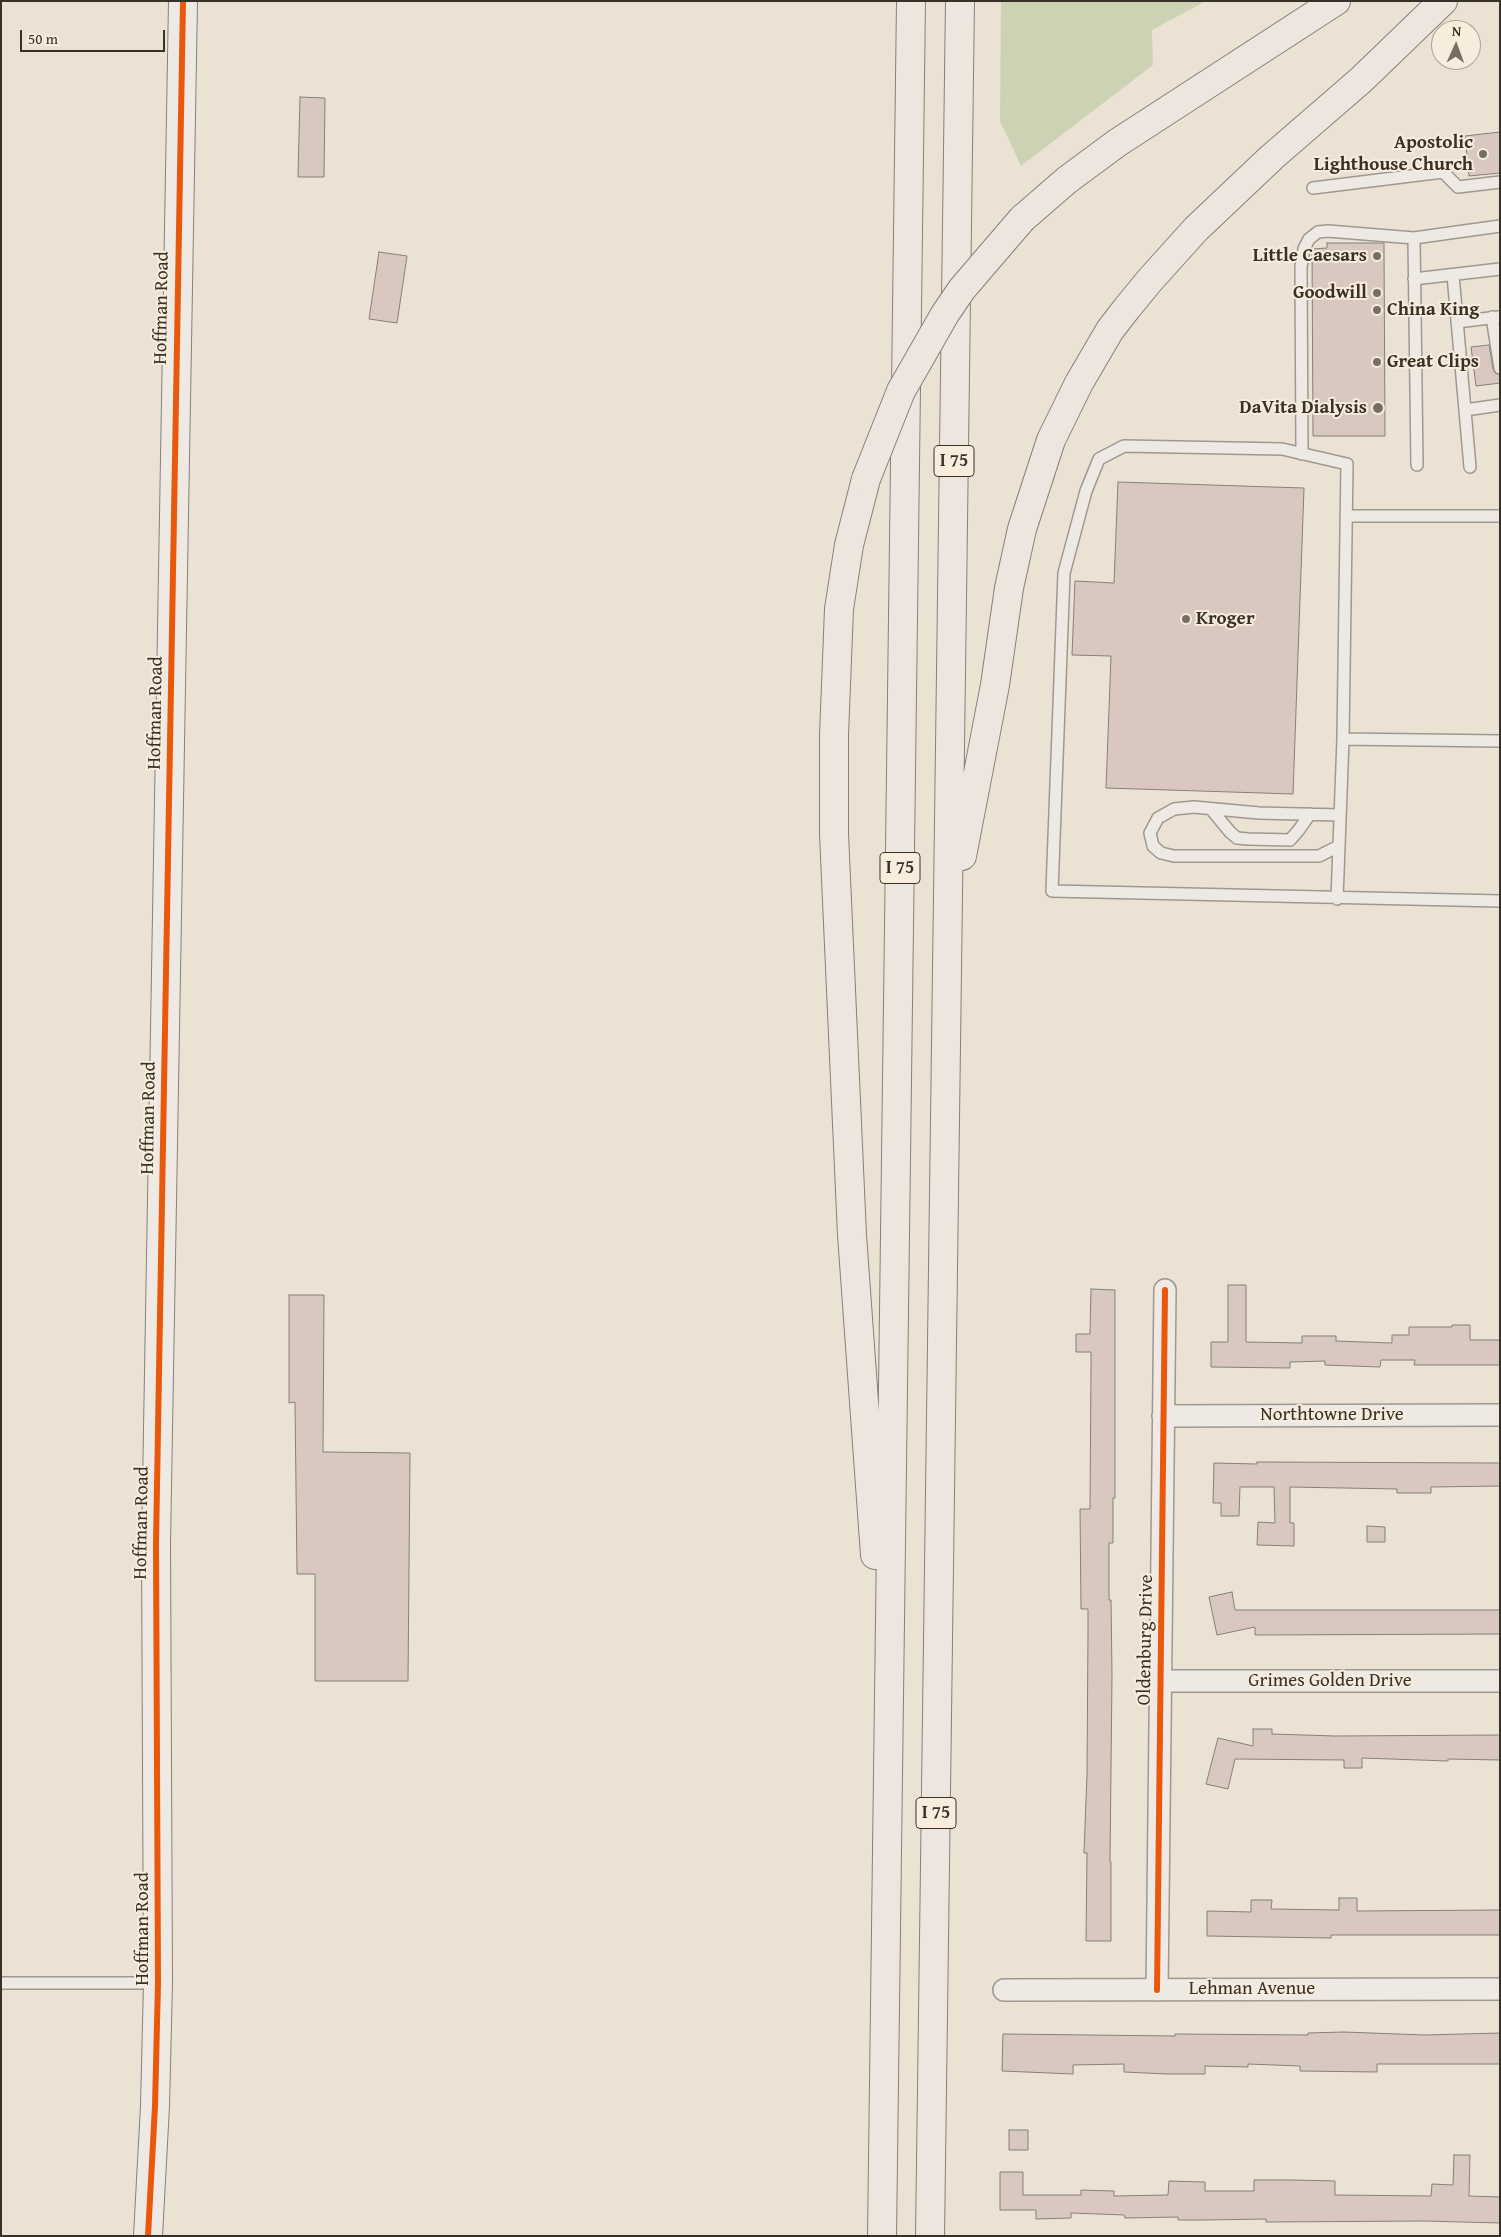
<!DOCTYPE html>
<style>
body{margin:0}
#map{position:relative;width:1501px;height:2237px;overflow:hidden;background:#ebe2d4;font-family:"Gentium Book Plus",serif}
canvas{display:block}
.frame{position:absolute;inset:0;border:2px solid #383127;pointer-events:none}
.north{position:absolute;left:1431px;top:20px;width:50px;height:50px;box-sizing:border-box;background:#f8eddd;border:1px solid #aba294;border-radius:50%;rotate:2deg;font-size:14px;font-weight:700;line-height:20px;text-align:center;color:#383127}
.north::after{content:'';display:block;margin:auto;width:18px;height:22px;background:#776f64;clip-path:polygon(50% 0,100% 100%,50% 72%,0 100%)}
.scale{position:absolute;left:20px;top:30px;width:145px;height:22px;box-sizing:border-box;border:2px solid #383127;border-top:0;padding-left:6px;font-size:15px;line-height:18px;white-space:nowrap;color:#383127;-webkit-text-stroke:4px #f8eddd;paint-order:stroke}
</style>
<div id="map">
<canvas width="1501" height="2237"></canvas>
<div class="frame"></div>
<div class="north">N</div>
<div class="scale">50 m</div>
</div>
<script>
const g = document.querySelector('canvas').getContext('2d');
g.lineJoin = 'round';
function fillPath(path, color) {
  g.fillStyle = color;
  g.fill(path, 'evenodd');
}
function poly(rows) {
  const path = new Path2D();
  for (const r of rows) {
    path.moveTo(r[0], r[1]);
    for (let i = 2; i < r.length; i += 2) path.lineTo(r[i], r[i + 1]);
  }
  return path;
}
function strokePath(path, color, width, dash) {
  g.strokeStyle = color;
  g.lineWidth = width;
  g.lineCap = dash ? 'butt' : 'round';
  g.setLineDash(dash || []);
  g.stroke(path);
}
function drawText(font, color, halo, rows, align = 'center') {
  g.font = font + ' "Gentium Book Plus",serif';
  g.lineWidth = 4;
  g.setLineDash([]);
  g.textBaseline = 'middle';
  g.strokeStyle = halo;
  g.fillStyle = color;
  for (const [text, x, y, turn = 0] of rows) {
    g.save();
    g.translate(x, y);
    g.rotate((+turn || 0) * Math.PI / 180);
    g.textAlign = isNaN(turn) ? turn : align;
    if (halo) g.strokeText(text, 0, 0);
    g.fillText(text, 0, 0);
    g.restore();
  }
}
fillPath(poly([
 [1001,1,1206,1,1152,30,1153,65,1021,166,1000,121]
]), '#cdd2b5');
const building = poly([
 [300,97,325,98,324,177,298,177,300,97],
 [1500,132,1500,173,1469,176,1465,136,1500,132],
 [1327,243,1384,243,1385,436,1313,436,1312,249,1327,248,1327,243],
 [379,252,407,256,397,323,369,319,379,252],
 [1489,345,1493,369,1495,373,1500,375,1500,383,1476,386,1471,347,1489,345],
 [1118,482,1304,488,1293,794,1106,788,1111,656,1072,655,1075,581,1114,583,1118,482],
 [1228,1285,1246,1285,1246,1342,1302,1343,1302,1336,1336,1336,1336,1341,1392,1343,1392,1335,1409,1335,1409,1327,1452,1327,1452,1325,1470,1325,1470,1340,1500,1340,1500,1365,1414,1365,1415,1360,1381,1360,1380,1367,1325,1365,1325,1361,1290,1362,1290,1368,1211,1367,1211,1342,1228,1342,1228,1285],
 [1091,1289,1115,1290,1115,1498,1113,1498,1113,1543,1109,1543,1109,1600,1111,1600,1112,1674,1110,1862,1111,1862,1111,1941,1086,1941,1087,1853,1084,1853,1087,1774,1088,1632,1088,1609,1081,1609,1080,1509,1090,1509,1091,1367,1091,1352,1076,1352,1076,1334,1090,1334,1091,1289],
 [289,1295,324,1295,323,1452,410,1453,408,1681,315,1681,315,1574,297,1574,295,1402,289,1403,289,1295],
 [1257,1462,1500,1463,1500,1486,1431,1487,1431,1493,1397,1493,1397,1489,1290,1487,1290,1523,1294,1523,1294,1546,1257,1545,1258,1522,1275,1523,1274,1487,1240,1487,1239,1516,1221,1516,1221,1503,1213,1503,1214,1463,1257,1464,1257,1462],
 [1367,1526,1385,1527,1385,1542,1367,1542,1367,1526],
 [1232,1592,1235,1610,1500,1610,1500,1634,1255,1635,1255,1627,1217,1635,1209,1597,1232,1592],
 [1253,1729,1272,1729,1272,1734,1335,1736,1500,1735,1500,1760,1448,1759,1448,1761,1362,1758,1362,1768,1344,1768,1344,1760,1235,1759,1228,1789,1206,1784,1218,1738,1253,1746,1253,1729],
 [1339,1898,1357,1898,1357,1911,1500,1910,1500,1935,1331,1935,1331,1938,1207,1936,1207,1911,1251,1912,1251,1900,1272,1900,1271,1909,1339,1910,1339,1898],
 [1344,2032,1425,2035,1500,2033,1500,2064,1377,2064,1377,2072,1300,2071,1300,2066,1248,2064,1248,2067,1205,2066,1205,2074,1167,2074,1124,2072,1124,2064,1073,2065,1073,2074,1002,2071,1003,2034,1175,2036,1175,2034,1308,2035,1308,2033,1344,2032],
 [1009,2130,1028,2130,1028,2150,1009,2150,1009,2130],
 [1454,2155,1470,2155,1469,2196,1500,2197,1500,2223,1424,2221,1266,2222,1266,2219,1204,2220,1178,2220,1178,2217,1125,2218,1124,2215,1071,2213,1071,2218,1036,2219,1036,2210,1000,2210,1000,2172,1023,2172,1023,2195,1081,2195,1081,2190,1114,2191,1114,2196,1168,2195,1169,2181,1205,2182,1205,2191,1254,2191,1254,2180,1292,2180,1335,2181,1335,2195,1431,2196,1432,2184,1453,2185,1454,2155]
]);
fillPath(building, '#d9c8c0');
strokePath(building, '#858078', 1);
const lane = poly([
 [1313,188,1443,172,1458,187,1500,182],
 [1414,238,1417,465],
 [1453,275,1470,467],
 [1414,279,1500,269],
 [1492,317,1500,368],
 [1457,322,1498,317],
 [1465,410,1500,405],
 [1302,454,1301,267,1304,249,1309,239,1318,232,1328,231,1414,238,1500,226],
 [1346,516,1500,516],
 [1500,741,1343,739,1347,464,1282,449,1124,446,1099,459,1086,491,1064,573,1052,891,1500,901],
 [1211,809,1230,832,1237,838,1248,839,1290,840,1298,831,1310,814],
 [1339,846,1319,856,1174,856,1161,853,1153,846,1150,833,1158,818,1174,809,1194,807,1259,813,1340,815],
 [1337,899,1343,739],
 [1,1983,158,1983]
]);
const street = poly([
 [1163,1416,1500,1415],
 [1160,1681,1500,1681],
 [1004,1990,1500,1989],
 [1157,1990,1165,1290]
]);
const secondary = poly([
 [148,2236,155,2106,158,1983,156,1543,183,1]
]);
const highway = poly([
 [1022,219,1067,180,1117,143,1336,1],
 [866,479,849,545,839,609,834,735,834,834,852,1235,875,1555],
 [962,856,995,685,1009,588,1022,529,1051,440,1079,383,1110,330,1127,308,1150,280,1196,229,1272,157,1361,80,1443,1],
 [882,2236,911,1],
 [930,2236,960,1]
]);
strokePath(lane, '#9f988f', 14);
strokePath(street, '#9f988f', 24);
strokePath(secondary, '#858078', 30);
strokePath(highway, '#858078', 30);
strokePath(lane, '#eeeae3', 11);
strokePath(street, '#eeeae3', 21);
strokePath(secondary, '#eeeae3', 28);
strokePath(highway, '#ece6de', 28);
const highwayBridge = poly([
 [866,479,901,391,945,314,962,289,1022,219]
]);
strokePath(highwayBridge, '#858078', 30, []);
strokePath(highwayBridge, '#ece6de', 28);
strokePath(poly([
 [1157,1990,1165,1290],
 [148,2236,155,2106,158,1983,156,1543,183,1]
]), '#e8590c', 6);
for (const [x, y, r, color] of [
 [1483,154,5,"#776f64"],
 [1377,256,5,"#776f64"],
 [1377,293,5,"#776f64"],
 [1377,310,5,"#776f64"],
 [1377,362,5,"#776f64"],
 [1378,408,6,"#776f64"],
 [1186,619,5,"#776f64"]
]) {
  const dot = new Path2D();
  dot.arc(x, y, r, 0, 2 * Math.PI);
  g.fillStyle = color;
  g.fill(dot);
  strokePath(dot, '#f8eddd', 2);
}
for (const [x, y, w] of [
 [954,461,40],
 [900,868,40],
 [936,1813,40]
]) {
  const box = new Path2D();
  box.roundRect(x - w / 2, y - 15.5, w, 31, 4);
  g.fillStyle = '#f8eddd';
  g.fill(box);
  strokePath(box, '#383127', 1);
}
drawText('bold 18px', '#383127', null, [
 ["I 75",954,461],
 ["I 75",900,868],
 ["I 75",936,1813]
]);
drawText('bold 19px', '#383127', '#f8eddd', [
 ["Apostolic",1473,143],
 ["Lighthouse Church",1473,165],
 ["Little Caesars",1367,256],
 ["Goodwill",1367,293],
 ["China King",1387,310,"left"],
 ["Great Clips",1387,362,"left"],
 ["DaVita Dialysis",1367,408],
 ["Kroger",1196,619,"left"]
], 'right');
drawText('19px', '#383127', '#f8eddd', [
 ["Hoffman Road",162,308,-89],
 ["Hoffman Road",156,713,-89],
 ["Hoffman Road",149,1118,-89],
 ["Northtowne Drive",1332,1415],
 ["Hoffman Road",142,1523,-89],
 ["Oldenburg Drive",1146,1640,-89],
 ["Grimes Golden Drive",1330,1681],
 ["Hoffman Road",143,1929,-90],
 ["Lehman Avenue",1252,1989]
]);
</script>
